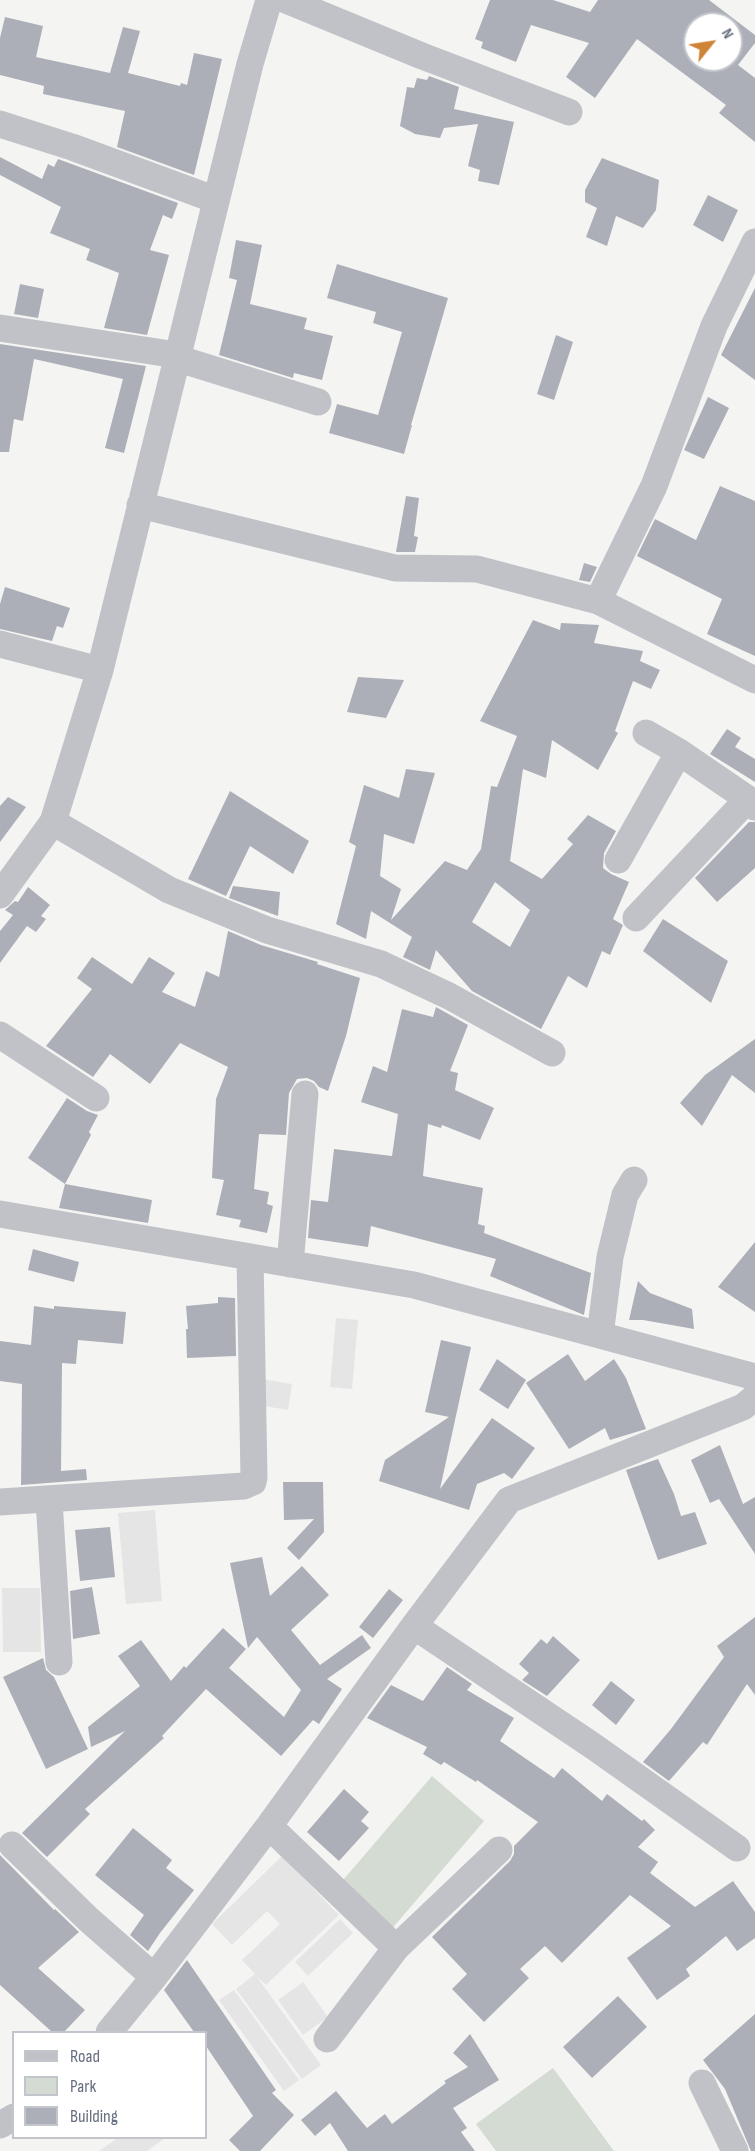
<!DOCTYPE html>
<style>
body{margin:0}
#map{position:relative;width:755px;height:2151px;overflow:hidden;background:#f4f5f2;font-family:"Sofia Sans Condensed",sans-serif}
canvas{display:block}
.legend{position:absolute;left:12px;top:2031px;width:195px;height:108px;box-sizing:border-box;background:#fff;border:2px solid #c2c5cc;margin:0;padding:8px 10px;list-style:none;font-size:18px;color:#676e80}
.legend li{display:flex;align-items:center;gap:12px;height:30px}
.legend b{width:30px;border:2px solid #c2c5cc}
.north{position:absolute;left:683px;top:12px;width:60px;height:60px;box-sizing:border-box;background:#fff;border:2px solid #c2c5cc;border-radius:50%;rotate:60deg;font-size:16px;font-weight:700;line-height:24px;text-align:center;color:#676e80}
.north::after{content:'';display:block;margin:auto;width:21px;height:27px;background:#cf8337;clip-path:polygon(50% 0,100% 100%,50% 72%,0 100%)}
</style>
<div id="map">
<canvas width="755" height="2151"></canvas>
<ul class="legend">
<li><b style="height:8px;background:#c1c2c7"></b>Road</li>
<li><b style="height:16px;background:#d4dbd3"></b>Park</li>
<li><b style="height:16px;background:#acafb7"></b>Building</li>
</ul>
<div class="north">N</div>
</div>
<script>
const g = document.querySelector('canvas').getContext('2d');
g.lineJoin = 'round';
function fillPath(path, color) {
  g.fillStyle = color;
  g.fill(path, 'evenodd');
}
function poly(rows) {
  const path = new Path2D();
  for (const r of rows) {
    path.moveTo(r[0], r[1]);
    for (let i = 2; i < r.length; i += 2) path.lineTo(r[i], r[i + 1]);
  }
  return path;
}
function strokePath(path, color, width, dash) {
  g.strokeStyle = color;
  g.lineWidth = width;
  g.lineCap = dash ? 'butt' : 'round';
  g.setLineDash(dash || []);
  g.stroke(path);
}
fillPath(poly([
 [336,1318,358,1320,352,1389,330,1387],
 [262,1379,292,1384,288,1410,258,1405],
 [155,1510,162,1601,126,1604,118,1513],
 [2,1588,40,1588,41,1652,3,1652],
 [282,1856,339,1915,266,1985,257,1977,321,2065,302,2079,236,1989,255,1974,242,1960,280,1924,267,1911,232,1945,212,1924],
 [340,1919,353,1933,308,1976,295,1962],
 [303,1982,328,2017,303,2035,278,2000],
 [234,1990,299,2080,284,2091,219,2000],
 [118,2138,165,2138,147,2151,99,2151]
]), '#e5e5e5');
fillPath(poly([
 [432,1776,484,1821,390,1931,338,1886],
 [553,2068,614,2151,496,2151,476,2124]
]), '#d4dbd3');
fillPath(poly([
 [490,0,553,0,590,12,598,0,709,0,755,35,755,43,738,65,755,78,755,142,719,113,726,105,637,39,595,98,566,77,589,43,531,25,516,62,481,48,483,42,475,39],
 [695,24,731,24,731,60,695,60],
 [5,17,43,26,36,57,110,73,123,27,140,31,128,73,180,86,181,83,187,85,194,53,222,59,194,175,117,147,125,111,43,94,44,86,0,75,0,38],
 [429,76,459,87,454,109,514,122,499,185,478,181,480,170,468,166,478,124,444,128,440,138,415,134,400,126,407,87,414,88,417,78,427,80],
 [0,157,42,179,48,164,54,167,58,159,178,203,172,219,163,215,150,250,169,255,147,335,104,328,119,273,86,260,90,249,50,233,61,207,0,175],
 [602,158,659,180,656,210,643,228,616,216,607,246,586,237,597,208,585,202,585,190],
 [708,195,738,210,723,242,693,225],
 [236,240,262,245,250,304,307,318,304,329,333,336,322,380,294,373,293,378,219,355,237,280,229,278],
 [337,264,448,298,411,425,412,425,404,454,329,433,337,404,378,415,402,332,373,323,376,312,327,298],
 [20,284,44,289,38,318,14,314],
 [755,288,755,380,721,355],
 [556,335,573,342,554,400,537,394],
 [0,344,146,366,124,453,105,448,123,379,34,359,23,421,14,419,9,452,0,452],
 [708,397,729,408,704,459,684,450],
 [720,486,755,501,755,656,707,634,722,599,637,556,655,519,696,540],
 [406,496,419,498,414,536,418,537,415,552,396,552],
 [584,563,597,567,590,582,579,580],
 [5,587,70,608,63,628,57,626,52,641,0,629,0,604],
 [533,620,560,630,561,623,599,625,594,643,643,651,640,661,660,670,651,689,633,681,615,731,618,733,598,770,552,740,546,778,523,769,510,861,542,879,573,844,567,839,588,815,616,831,604,853,603,868,611,874,629,882,613,919,623,925,610,955,602,951,587,988,568,976,541,1029,472,991,436,950,430,970,403,957,412,937,371,911,366,939,336,924,356,846,349,842,364,785,399,798,406,769,435,773,414,844,384,834,380,876,401,889,391,920,445,861,467,870,481,849,491,786,497,787,517,736,480,721],
 [495,882,530,910,510,947,472,922],
 [358,677,404,680,386,718,347,712],
 [727,729,741,738,735,747,755,759,755,782,710,754],
 [230,791,309,841,293,874,250,846,226,896,188,879],
 [8,797,26,807,0,842,0,806],
 [749,822,755,822,755,868,717,902,695,878],
 [233,886,280,892,278,916,229,898],
 [28,887,50,905,41,916,46,919,36,932,27,926,0,963,0,931,13,915,5,910,15,901,18,902],
 [663,919,728,961,711,1003,643,951],
 [228,931,261,945,318,962,317,964,360,978,346,1036,328,1091,319,1087,314,1081,307,1078,297,1079,289,1093,286,1135,259,1134,254,1189,269,1192,267,1204,273,1206,267,1233,239,1227,241,1220,216,1215,224,1180,212,1178,216,1099,228,1067,180,1043,150,1084,110,1054,93,1077,46,1046,92,989,77,978,92,957,132,984,149,957,175,973,162,992,195,1007,206,971,219,977],
 [436,1007,468,1025,450,1071,458,1073,455,1090,494,1108,480,1140,442,1125,441,1128,428,1124,423,1176,483,1188,478,1224,485,1226,484,1233,591,1273,584,1315,490,1276,496,1259,371,1226,368,1247,308,1238,311,1200,328,1202,334,1149,392,1156,398,1114,361,1102,373,1066,387,1072,402,1009,433,1017],
 [755,1039,755,1093,732,1075,702,1126,680,1103,705,1075],
 [67,1098,87,1111,98,1115,89,1132,91,1135,65,1184,152,1200,148,1223,59,1208,65,1184,28,1158],
 [755,1242,755,1312,718,1287],
 [33,1249,79,1262,74,1282,28,1270],
 [638,1281,650,1293,692,1309,694,1329,643,1320,629,1320],
 [218,1297,235,1298,236,1356,187,1358,186,1329,188,1329,186,1306,218,1303],
 [34,1306,54,1309,54,1306,126,1312,123,1344,78,1340,76,1364,62,1363,61,1471,86,1469,87,1480,21,1485,22,1384,0,1381,0,1341,31,1345],
 [441,1340,471,1347,440,1489,492,1418,535,1448,512,1479,504,1473,477,1484,469,1510,379,1481,385,1460,449,1417,425,1412],
 [568,1354,585,1381,614,1359,626,1378,646,1429,610,1440,605,1428,569,1449,526,1383],
 [497,1359,526,1380,508,1409,479,1390],
 [720,1445,743,1504,755,1497,755,1554,719,1499,710,1503,691,1460],
 [658,1459,674,1494,681,1516,695,1512,707,1544,658,1560,626,1470],
 [283,1482,323,1482,324,1532,299,1560,287,1548,314,1519,284,1520],
 [110,1527,115,1577,80,1581,75,1530],
 [262,1557,270,1596,302,1566,329,1595,291,1630,320,1665,362,1635,371,1648,327,1679,342,1689,319,1724,313,1720,281,1756,206,1689,162,1736,164,1738,85,1809,90,1814,47,1857,22,1833,125,1731,91,1747,88,1727,140,1686,118,1656,141,1640,171,1681,184,1666,186,1668,223,1628,246,1649,229,1668,284,1717,301,1690,257,1637,248,1648,230,1563],
 [92,1587,100,1634,73,1639,70,1591],
 [389,1589,403,1600,373,1638,359,1627],
 [755,1617,755,1695,747,1684,707,1745,703,1742,669,1781,643,1762,671,1729,724,1657,717,1646],
 [553,1636,580,1660,547,1696,522,1680,529,1673,519,1664,541,1639,547,1644],
 [43,1658,46,1670,54,1677,88,1749,46,1769,3,1677],
 [447,1667,472,1684,467,1690,514,1718,500,1741,554,1778,562,1768,602,1801,607,1794,642,1821,644,1819,655,1830,638,1847,658,1862,650,1873,695,1907,733,1881,755,1912,755,1938,737,1951,726,1936,686,1969,690,1976,657,2000,627,1958,671,1926,630,1895,562,1963,545,1946,520,1969,529,1978,484,2022,452,1989,467,1974,432,1937,510,1861,514,1854,514,1846,538,1822,477,1780,476,1782,444,1762,441,1765,423,1754,427,1747,367,1718,391,1685,423,1701],
 [611,1681,635,1700,616,1725,592,1705],
 [344,1789,369,1812,361,1821,369,1828,339,1861,307,1832],
 [133,1828,172,1860,166,1868,194,1890,160,1933,148,1951,130,1935,144,1915,95,1875],
 [0,1855,54,1910,55,1909,79,1932,38,1968,85,2010,64,2032,52,2032,0,1985],
 [187,1960,276,2090,272,2093,294,2115,260,2151,240,2151,229,2140,253,2116,206,2046,206,2032,194,2032,164,1990],
 [618,1996,647,2027,592,2078,563,2047],
 [755,2014,755,2151,751,2151,725,2089,703,2060],
 [470,2034,499,2080,453,2108,467,2128,461,2132,475,2151,348,2151,330,2123,315,2136,301,2120,336,2091,367,2128,385,2114,392,2124,446,2083,444,2081,468,2067,453,2053]
]), '#acafb7');
strokePath(poly([
 [286,0,422,56,569,112],
 [0,124,72,147,216,200],
 [0,328,177,355],
 [176,358,318,402],
 [140,505,395,568,477,569,598,601,755,680],
 [598,601,654,486,714,326,755,242],
 [0,644,100,670],
 [646,733,679,752,748,799,755,807],
 [53,822,169,890,267,930,381,964,449,996,552,1053],
 [618,860,679,752],
 [0,895,53,822,100,670,250,64,269,0],
 [636,918,748,799],
 [0,1035,96,1098],
 [0,1214,414,1285,755,1377],
 [290,1264,305,1094],
 [600,1335,610,1257,625,1195,634,1180],
 [49,1500,59,1662],
 [0,1502,244,1486,253,1482,254,1477,250,1257],
 [414,1626,593,1746,737,1848],
 [269,1826,396,1948],
 [12,1845,88,1919,154,1977],
 [109,2032,154,1977,269,1826,414,1626,509,1500,743,1407,755,1397],
 [327,2039,396,1948,499,1850],
 [702,2083,735,2151],
 [0,2125,14,2117]
]), '#c1c2c7', 27);
</script>
